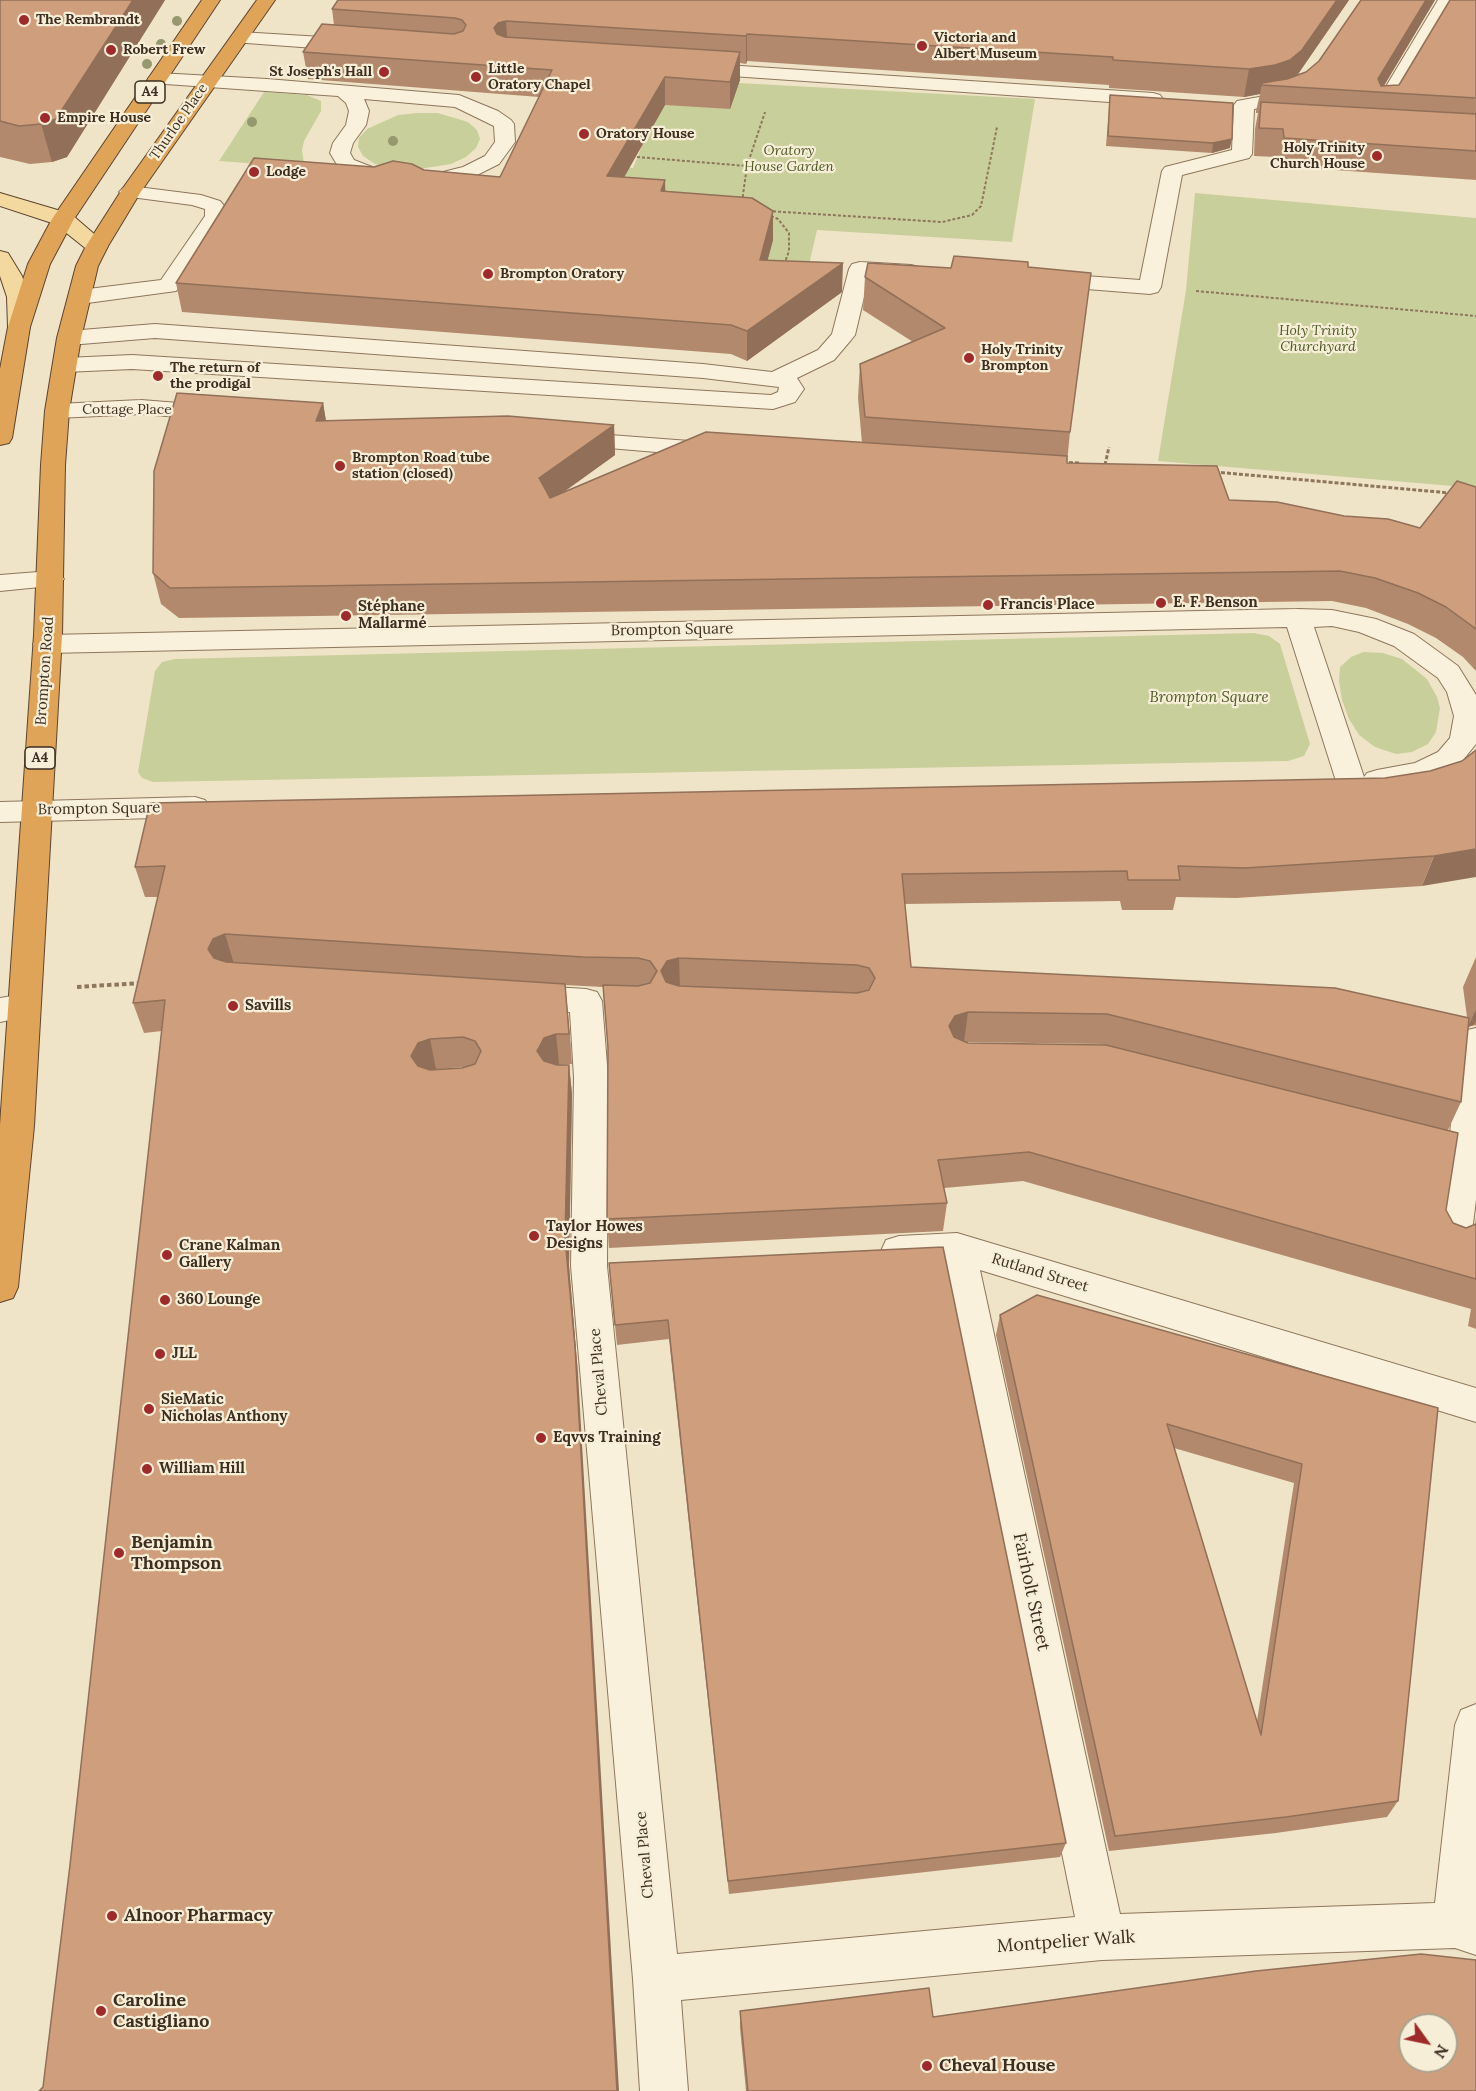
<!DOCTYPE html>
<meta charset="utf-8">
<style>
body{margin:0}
#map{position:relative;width:1476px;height:2091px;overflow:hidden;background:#f0e4c8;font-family:Lora,serif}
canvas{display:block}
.north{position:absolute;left:1398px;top:2013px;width:60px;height:60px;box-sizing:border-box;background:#f7eed8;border:2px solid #ada18e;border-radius:50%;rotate:123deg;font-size:16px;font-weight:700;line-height:24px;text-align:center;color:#3d2e20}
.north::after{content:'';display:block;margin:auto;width:21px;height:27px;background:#9e2a2b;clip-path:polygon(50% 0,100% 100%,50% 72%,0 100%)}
</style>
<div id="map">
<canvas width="1476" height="2091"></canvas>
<div class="north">N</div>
</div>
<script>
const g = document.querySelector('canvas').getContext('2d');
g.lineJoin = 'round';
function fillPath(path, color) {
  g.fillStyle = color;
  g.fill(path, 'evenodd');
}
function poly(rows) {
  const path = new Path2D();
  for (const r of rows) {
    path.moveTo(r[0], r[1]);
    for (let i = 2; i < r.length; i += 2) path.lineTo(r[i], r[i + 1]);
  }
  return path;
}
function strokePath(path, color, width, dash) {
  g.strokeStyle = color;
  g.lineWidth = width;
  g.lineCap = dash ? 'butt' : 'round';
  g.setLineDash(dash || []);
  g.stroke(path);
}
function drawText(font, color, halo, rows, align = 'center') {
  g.font = font + ' Lora,serif';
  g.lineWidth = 4.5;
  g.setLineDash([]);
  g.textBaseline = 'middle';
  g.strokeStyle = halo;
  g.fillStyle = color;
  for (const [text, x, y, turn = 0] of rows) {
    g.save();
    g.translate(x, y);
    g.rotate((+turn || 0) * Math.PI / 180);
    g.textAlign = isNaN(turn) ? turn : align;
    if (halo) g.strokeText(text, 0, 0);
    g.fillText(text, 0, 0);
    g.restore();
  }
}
fillPath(poly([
 [739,83,1035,99,1012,242,817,230,803,291,601,192,620,167,633,168,641,148,639,103],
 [264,92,307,95,321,101,321,111,304,141,302,150,304,163,300,167,219,161],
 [418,113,438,113,468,122,477,130,480,139,476,148,466,157,451,164,413,170,393,169,375,164,363,156,358,147,359,138,367,129,398,115],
 [1195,193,1476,218,1476,488,1158,461,1186,290],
 [1254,633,1269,636,1280,644,1310,744,1304,756,1288,761,153,782,142,778,138,772,155,671,162,662,175,659],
 [1363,652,1383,653,1402,659,1427,679,1437,697,1440,708,1436,732,1428,744,1412,752,1396,754,1375,747,1359,735,1349,719,1342,700,1339,681,1340,667,1351,657]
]), '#c9cf9b');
const minor = poly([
 [1438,0,1456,0,1390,112,1376,112,1373,108,1438,0],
 [240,32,355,39,362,41,364,45,362,49,355,51,233,42,231,38,233,34,240,32],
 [695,63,1153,93,1160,95,1163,99,1160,103,1153,105,688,73,685,69,688,65,695,63],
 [158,73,267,79,459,95,498,111,511,120,514,124,515,142,499,164,477,175,444,184,408,187,375,182,339,168,330,153,333,143,346,125,349,111,346,103,338,96,151,83,148,79,151,75,158,73],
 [364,99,455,107,494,126,495,142,485,156,463,167,443,172,408,175,380,170,354,160,350,153,353,143,366,125,369,111,364,99],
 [1300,80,1307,82,1310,86,1299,97,1281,104,1254,109,1252,154,1249,158,1182,175,1161,287,1158,292,1150,294,1036,285,1033,280,1036,275,1044,273,1140,280,1162,171,1165,167,1232,150,1234,105,1237,101,1270,95,1300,80],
 [130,186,201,195,220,201,227,209,227,216,185,281,176,291,80,304,72,302,69,297,72,292,80,290,161,280,205,216,205,209,192,205,123,196,119,192,123,188,130,186],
 [860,262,911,265,919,267,922,272,919,277,911,279,869,276,855,335,851,340,834,360,797,378,804,389,795,402,773,409,132,369,65,372,57,370,53,365,57,360,65,358,132,355,771,395,778,392,779,387,703,378,155,338,69,345,61,343,57,338,61,333,69,331,155,324,703,364,772,372,818,350,832,334,849,269,852,264,860,262],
 [141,400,217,406,226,408,229,413,226,418,217,420,141,414,57,418,48,416,45,411,48,406,57,404,141,400],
 [570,432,716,443,725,445,728,450,725,455,716,457,561,444,558,439,561,434,570,432],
 [51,571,60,573,64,579,60,585,0,591,0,575,51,571],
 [1297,609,1332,610,1376,619,1414,634,1458,666,1476,695,1476,744,1458,766,1422,782,1377,790,1367,787,1364,783,1361,788,1351,791,1341,788,1336,781,1287,627,47,653,37,650,33,644,37,638,47,635,1297,609],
 [1332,626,1359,632,1394,646,1438,678,1447,692,1454,716,1450,738,1438,752,1415,763,1377,770,1367,773,1364,777,1314,627,1332,626],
 [195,797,205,800,210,807,205,814,195,817,0,822,0,802,195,797],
 [521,985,586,989,597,992,602,1001,608,1078,607,1266,677,1954,1075,1917,942,1264,899,1266,886,1262,881,1251,886,1240,899,1236,957,1233,1476,1388,1476,1422,980,1270,1120,1914,1435,1903,1455,1725,1461,1710,1476,1704,1476,1955,1455,1948,1102,1960,681,2000,688,2091,640,2091,633,1979,571,1266,574,1078,570,1012,521,1009,510,1006,505,997,510,988,521,985],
 [24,994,35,997,40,1006,35,1015,0,1022,0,998,24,994],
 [1476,1028,1476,1200,1471,1239,1466,1249,1453,1254,1440,1249,1435,1239,1447,1160,1399,1148,1394,1138,1399,1128,1411,1124,1450,1134,1459,1040,1463,1031,1476,1028]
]);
const major = poly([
 [0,193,71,214,108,246,105,251,97,253,89,251,55,224,0,206,0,193],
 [0,251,8,253,11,258,22,276,29,297,30,327,27,332,19,334,11,332,8,327,7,297,0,276,0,251]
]);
const highway = poly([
 [202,0,220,0,74,219,50,264,30,327,12,438,9,443,0,445,0,369,8,327,28,264,52,219,202,0],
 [257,0,275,0,140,193,108,246,98,266,81,338,69,411,65,465,62,635,34,1126,18,1287,13,1298,0,1302,0,1125,34,635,41,465,45,411,57,338,76,266,86,246,123,188,257,0]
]);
strokePath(minor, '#8d765c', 2);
strokePath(major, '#5b4430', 2);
strokePath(highway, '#5b4430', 2);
strokePath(poly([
 [637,157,747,166,765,112],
 [742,202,747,166],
 [768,211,942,222,972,215,981,206,997,127],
 [771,216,778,219,789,233,789,251,784,265],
 [1196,291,1476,316]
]), '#8d765c', 2, [3, 2]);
strokePath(poly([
 [1063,462,1079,463],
 [1105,465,1109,447],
 [1215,472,1450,493]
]), '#8d765c', 3, [4, 2]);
strokePath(poly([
 [77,987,141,983]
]), '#8d765c', 4, [4.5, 3]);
fillPath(minor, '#faf1dc');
fillPath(major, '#f3d9a0');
fillPath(highway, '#e0a458');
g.fillStyle = '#96986f';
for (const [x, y] of [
 [177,21],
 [161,44],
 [147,64],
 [252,122],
 [393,141]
]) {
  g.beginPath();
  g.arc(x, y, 5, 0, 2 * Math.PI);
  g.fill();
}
fillPath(poly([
 [0,0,165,0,67,157,52,162,30,164,0,157],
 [338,0,1349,0,1298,74,1306,72,1319,61,1361,0,1435,0,1384,86,1399,85,1476,0,1476,180,1278,166,1277,157,1254,156,1255,129,1258,113,1256,113,1256,111,1260,94,1244,97,1109,88,1109,85,747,61,746,64,740,63,740,80,730,109,665,105,624,177,665,191,773,240,767,261,842,292,747,361,731,354,182,312,176,283,424,170,500,177,539,97,308,79,303,52,334,25,332,9],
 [1110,95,1230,148,1212,153,1106,146],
 [1028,267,1070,432,1067,463,1229,500,1344,516,1420,528,1476,487,1476,671,1463,657,1436,638,1408,624,1366,608,1332,601,179,618,161,604,153,573,323,403,326,421,614,425,615,455,564,492,862,443,858,398,860,364,913,342,863,310,865,277,951,268],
 [1476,750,1422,886,1236,898,1176,897,1173,910,1122,910,1120,901,904,904,911,967,1467,1017,1463,987,1476,957,1476,1026,1474,1025,1468,1027,1461,1102,1448,1130,1446,1210,1453,1223,1466,1228,1475,1225,1476,1217,1476,1329,1468,1326,1471,1309,1023,1181,944,1188,947,1203,943,1231,609,1248,607,1219,608,1048,603,987,565,985,572,1064,557,1065,569,1065,572,1094,569,1266,578,1374,43,2087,70,1865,162,1031,144,1033,133,1003,158,897,145,897,135,867,1385,778,1430,771,1462,761],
 [966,1042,1101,1044,1104,1045,968,1043],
 [465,1067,462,1068,434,1069,436,1069],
 [943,1247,1066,1843,1060,1857,729,1894,669,1339,617,1345,609,1263],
 [1000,1315,1438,1408,1398,1801,1387,1817,1276,1833,1109,1851,996,1335],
 [1174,1448,1294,1483,1257,1721],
 [740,2011,933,2017,1476,2091,746,2091,740,2028]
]), '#b2896c');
fillPath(poly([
 [133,0,165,0,67,157,52,162,41,124],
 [1337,0,1349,0,1296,77,1284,87,1262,83,1260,94,1244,97,1249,69],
 [1426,0,1435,0,1380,92,1378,79],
 [506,21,508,48,500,50,494,28,498,23],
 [747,34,747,61,746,64,746,36],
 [740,52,740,80,730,109,730,82],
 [665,77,665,105,609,204,607,176],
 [1232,139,1230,148,1212,153,1213,143],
 [665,180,666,209,661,191],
 [773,211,773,240,760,289,760,260],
 [843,263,842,292,747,361,747,331],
 [323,403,328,433,316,421],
 [614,425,615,455,541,508,539,478],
 [1476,849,1476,877,1422,886,1434,856],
 [225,934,234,964,222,969,208,949,213,939],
 [679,958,680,988,668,991,661,971,667,961],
 [565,984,568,1014,572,1064,569,1034],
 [1476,1009,1476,1021,1474,1025,1468,1027],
 [968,1012,964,1042,951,1046,949,1026,955,1016],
 [556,1034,559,1064,547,1068,537,1051,544,1038],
 [430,1039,436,1069,423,1073,417,1085,411,1056,418,1043],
 [569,1065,572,1094,569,1266,578,1374,619,2091,617,2091,565,1238]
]), '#916f58');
const building = poly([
 [0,0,133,0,56,119,41,124,19,126,0,121,0,0],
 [338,0,1337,0,1302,50,1290,60,1275,65,1249,69,1113,60,1113,57,747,34,746,36,506,21,498,23,494,28,497,34,505,37,740,52,730,82,665,77,607,176,665,180,661,191,752,198,773,211,760,260,843,263,747,331,731,325,176,283,254,158,374,167,393,161,412,164,424,170,500,177,552,70,303,52,322,24,454,34,463,31,466,25,462,20,455,18,332,9,338,0],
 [1361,0,1426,0,1378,79,1381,86,1399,85,1450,0,1476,0,1476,98,1262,85,1262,83,1287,79,1306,72,1319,61,1361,0],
 [1110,95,1233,103,1232,139,1213,143,1108,136,1110,95],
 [1261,102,1476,114,1476,151,1284,138,1283,129,1259,128,1261,102],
 [954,256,1028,262,1028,267,1091,273,1070,432,865,417,860,364,945,328,865,277,868,263,951,268,954,256],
 [177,393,323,403,316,421,508,416,614,425,539,478,550,498,706,432,1067,456,1067,463,1217,466,1229,500,1277,502,1344,516,1388,519,1420,528,1457,481,1476,487,1476,629,1446,607,1418,593,1375,578,1340,571,170,588,153,573,154,471,177,393],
 [1476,750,1476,849,1434,856,1245,868,1178,866,1180,880,1128,880,1127,871,902,874,911,967,1335,988,1469,1018,1461,1102,1107,1014,968,1012,955,1016,949,1026,954,1037,968,1043,1106,1045,1458,1133,1446,1210,1453,1223,1466,1228,1476,1224,1476,1279,1029,1152,938,1160,947,1203,607,1219,608,1048,603,985,638,986,650,983,657,971,650,961,638,958,583,957,225,934,213,939,208,949,214,958,226,962,565,984,569,1034,556,1034,544,1038,537,1051,544,1061,557,1065,569,1065,565,1238,575,1347,617,2091,39,2091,43,2087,70,1865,165,1000,133,1003,165,866,135,867,150,803,1385,778,1430,771,1462,761,1476,750],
 [679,958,857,965,869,968,875,978,869,990,857,993,679,986,666,982,661,971,667,961,679,958],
 [463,1037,475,1041,481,1051,475,1064,462,1068,430,1070,418,1066,411,1056,418,1043,430,1039,463,1037],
 [943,1247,1066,1843,728,1881,668,1320,615,1325,609,1263,943,1247],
 [1037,1295,1438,1408,1398,1801,1286,1817,1115,1836,1000,1315,1037,1295],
 [1167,1424,1302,1464,1261,1735,1167,1424],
 [1421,1954,1476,1960,1476,2091,748,2091,740,2011,929,1988,933,2017,1256,1971,1421,1954],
 [1410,2025,1446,2025,1446,2061,1410,2061,1410,2025]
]);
fillPath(building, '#cf9f7d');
strokePath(building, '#916f58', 1.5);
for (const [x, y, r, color] of [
 [24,20,6,"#9e2a2b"],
 [922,46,6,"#9e2a2b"],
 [111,50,6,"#9e2a2b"],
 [384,72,6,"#9e2a2b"],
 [476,77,6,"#9e2a2b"],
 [45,118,6,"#9e2a2b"],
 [584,134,6,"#9e2a2b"],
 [1377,156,6,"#9e2a2b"],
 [254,172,6,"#9e2a2b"],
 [488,274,6,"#9e2a2b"],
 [969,358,6,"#9e2a2b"],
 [158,376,6,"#9e2a2b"],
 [340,466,6,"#9e2a2b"],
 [1161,603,6,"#9e2a2b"],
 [988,605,6,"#9e2a2b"],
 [346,616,6,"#9e2a2b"],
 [233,1006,6,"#9e2a2b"],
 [534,1236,6,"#9e2a2b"],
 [167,1255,6,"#9e2a2b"],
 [165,1300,6,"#9e2a2b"],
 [160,1354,6,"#9e2a2b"],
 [149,1409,6,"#9e2a2b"],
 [541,1438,6,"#9e2a2b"],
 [147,1469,6,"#9e2a2b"],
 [119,1553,6,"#9e2a2b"],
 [112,1916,6,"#9e2a2b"],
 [101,2011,6,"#9e2a2b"],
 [927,2066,6,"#9e2a2b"]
]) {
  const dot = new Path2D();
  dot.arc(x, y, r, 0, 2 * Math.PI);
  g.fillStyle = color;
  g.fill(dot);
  strokePath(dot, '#f7eed8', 2);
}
drawText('bold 14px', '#3d2e20', '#f7eed8', [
 ["The Rembrandt",36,20],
 ["Victoria and",934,38],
 ["Albert Museum",934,54],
 ["Robert Frew",123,50],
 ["Little",488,69],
 ["Oratory Chapel",488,85],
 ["St Joseph's Hall",372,72,"right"],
 ["Empire House",57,118],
 ["Oratory House",596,134],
 ["Holy Trinity",1365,148,"right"],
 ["Church House",1365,164,"right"],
 ["Lodge",266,172],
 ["Brompton Oratory",500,274],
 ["Holy Trinity",981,350],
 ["Brompton",981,366],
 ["The return of",170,368],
 ["the prodigal",170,384],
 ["Brompton Road tube",352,458],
 ["station (closed)",352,474]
], 'left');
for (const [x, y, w] of [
 [150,92,30],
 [40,758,30]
]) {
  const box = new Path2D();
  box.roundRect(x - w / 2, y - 11, w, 22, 4.5);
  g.fillStyle = '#f7eed8';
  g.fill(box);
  strokePath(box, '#3d2e20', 1.5);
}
drawText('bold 14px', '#3d2e20', null, [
 ["A4",150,92],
 ["A4",40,758]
]);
drawText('14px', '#3d2e20', '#f7eed8', [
 ["Thurloe Place",179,122,-55],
 ["Cottage Place",127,410]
]);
drawText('italic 14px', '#4d5a26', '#f7eed8', [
 ["Oratory",789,151],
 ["House Garden",789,167],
 ["Holy Trinity",1318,331],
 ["Churchyard",1318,347]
]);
drawText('bold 15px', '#3d2e20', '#f7eed8', [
 ["E. F. Benson",1173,603],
 ["Francis Place",1000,605],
 ["Stéphane",358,607],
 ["Mallarmé",358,624],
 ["Savills",245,1006],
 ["Taylor Howes",546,1227],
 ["Designs",546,1244],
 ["Crane Kalman",179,1246],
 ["Gallery",179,1263],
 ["360 Lounge",177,1300],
 ["JLL",172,1354],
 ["SieMatic",161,1400],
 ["Nicholas Anthony",161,1417],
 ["Eqvvs Training",553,1438],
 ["William Hill",159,1469]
], 'left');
drawText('15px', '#3d2e20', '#f7eed8', [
 ["Brompton Square",672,630,-1],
 ["Brompton Road",45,671,-86],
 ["Brompton Square",99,809,-1],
 ["Rutland Street",1040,1273,17],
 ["Cheval Place",599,1372,-95],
 ["Cheval Place",645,1855,-95]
]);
drawText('italic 15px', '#4d5a26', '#f7eed8', [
 ["Brompton Square",1209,698]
]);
drawText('bold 18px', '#3d2e20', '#f7eed8', [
 ["Benjamin",131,1543],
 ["Thompson",131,1564],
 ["Alnoor Pharmacy",124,1916],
 ["Caroline",113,2001],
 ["Castigliano",113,2022],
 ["Cheval House",939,2066]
], 'left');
drawText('18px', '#3d2e20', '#f7eed8', [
 ["Fairholt Street",1031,1592,78],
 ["Montpelier Walk",1066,1942,-4]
]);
</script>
